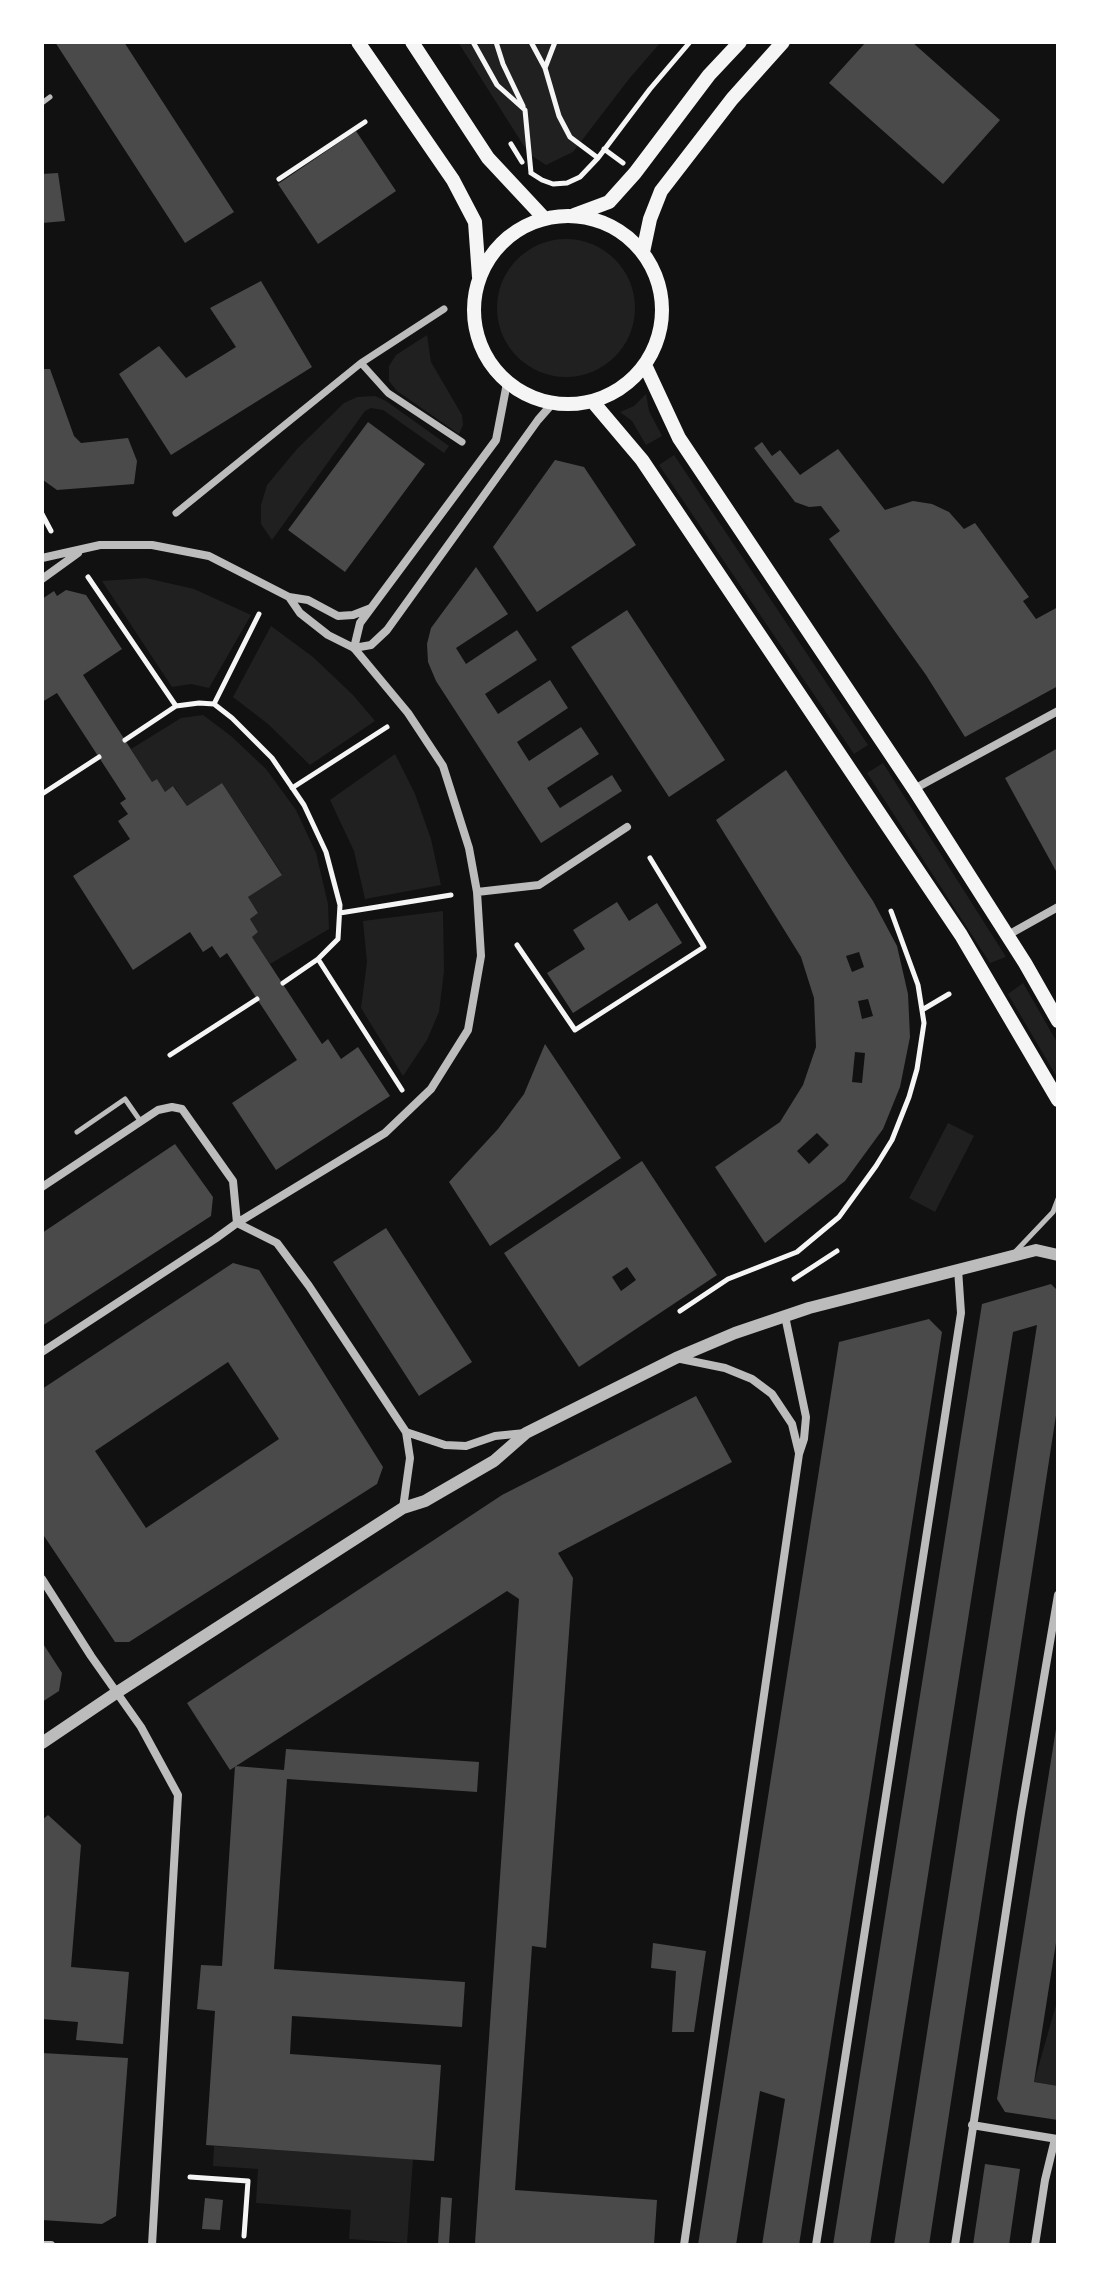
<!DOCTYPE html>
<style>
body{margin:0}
#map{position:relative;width:1100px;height:2287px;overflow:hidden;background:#111;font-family:Montserrat,sans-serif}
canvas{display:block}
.frame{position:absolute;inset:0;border:44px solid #fff;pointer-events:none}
</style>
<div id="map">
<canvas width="1100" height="2287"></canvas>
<div class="frame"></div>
</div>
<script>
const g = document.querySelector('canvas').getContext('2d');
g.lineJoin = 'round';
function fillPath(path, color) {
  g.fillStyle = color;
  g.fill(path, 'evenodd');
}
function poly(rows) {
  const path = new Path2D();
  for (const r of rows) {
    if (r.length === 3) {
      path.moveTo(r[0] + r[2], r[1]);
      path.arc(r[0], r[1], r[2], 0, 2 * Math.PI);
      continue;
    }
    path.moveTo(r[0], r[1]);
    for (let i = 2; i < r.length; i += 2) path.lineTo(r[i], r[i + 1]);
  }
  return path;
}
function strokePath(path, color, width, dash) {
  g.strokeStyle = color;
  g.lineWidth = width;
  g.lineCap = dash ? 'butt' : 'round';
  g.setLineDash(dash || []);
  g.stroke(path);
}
fillPath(poly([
 [458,42,661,42,629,79,573,152,546,165,529,154],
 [566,308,69],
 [427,335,431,362,462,415,463,425,459,434,397,391,389,381,389,366,396,355],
 [646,394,649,411,662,436,646,445,632,421,620,412,634,406],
 [375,396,386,401,449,446,444,453,383,410,371,408,365,411,272,540,261,524,261,505,267,485,297,449,344,403,357,397],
 [674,455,868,745,854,754,659,465],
 [146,578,194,589,251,615,209,688,191,684,172,687,102,581],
 [271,626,313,657,353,695,375,721,310,765,268,724,233,697],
 [203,715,231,736,266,769,296,810,316,853,328,904,329,929,270,964,252,937,258,932,250,919,258,913,248,897,282,874,222,783,187,806,174,786,165,792,157,779,152,782,131,749,181,718],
 [395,754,415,794,431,839,441,885,365,899,354,851,330,800],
 [883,763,1006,957,990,963,867,773],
 [443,911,444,971,439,1012,427,1040,403,1076,361,1008,367,962,363,921],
 [1023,983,1058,1044,1058,1079,1008,994],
 [948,1123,974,1136,935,1212,909,1198],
 [1058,1998,1058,2086,1034,2082],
 [214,2146,413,2159,407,2243,349,2239,351,2210,256,2203,258,2169,213,2166]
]), '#202020');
fillPath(poly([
 [55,42,124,42,234,212,185,243],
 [866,42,912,42,1000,120,943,184,829,83],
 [356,131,396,191,318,244,278,184],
 [58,173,65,221,42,223,42,174],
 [261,281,312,367,171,455,119,374,159,346,186,378,236,347,210,308],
 [42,369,50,369,74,436,81,443,128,438,137,461,134,484,57,490,43,480],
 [368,422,425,464,345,572,288,530],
 [762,442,772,456,780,450,800,475,838,449,885,510,913,501,932,504,949,512,964,529,975,523,1029,597,1023,601,1036,619,1058,607,1058,686,965,737,926,675,829,539,840,531,821,506,809,507,795,502,754,448],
 [555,460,584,467,636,545,537,612,493,547],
 [476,567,508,614,456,648,466,664,517,630,537,660,485,694,498,714,550,680,568,708,517,742,529,761,581,727,599,754,547,788,560,808,612,775,622,791,541,843,436,681,428,662,427,644,431,628],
 [66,590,86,595,122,649,83,675,152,782,157,779,165,792,173,786,187,806,222,783,282,875,248,897,258,913,250,919,258,932,252,937,322,1044,328,1039,341,1059,358,1047,390,1096,276,1170,232,1103,297,1060,227,953,220,958,212,946,203,952,190,932,133,970,73,876,130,839,118,821,128,814,120,803,126,799,57,693,42,702,42,599,54,591,57,596],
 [627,610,725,760,669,797,571,647],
 [1058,748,1058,789,1056,790,1058,793,1058,870,1056,871,1005,778],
 [786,770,873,901,897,946,908,994,910,1037,900,1087,883,1129,845,1181,765,1243,715,1167,780,1122,803,1085,816,1047,814,998,801,957,716,820],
 [859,952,864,967,852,972,846,956],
 [868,999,873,1016,862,1019,858,1001],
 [855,1052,865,1053,862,1083,852,1082],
 [817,1133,829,1145,809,1164,797,1151],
 [617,902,629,921,657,903,682,943,573,1013,547,973,585,949,573,930],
 [545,1044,621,1158,490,1246,449,1182,498,1129,524,1094],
 [175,1144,213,1197,211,1216,42,1326,42,1233],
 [642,1161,717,1275,579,1367,504,1253],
 [627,1267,636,1280,621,1291,612,1277],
 [386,1228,472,1362,419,1396,333,1262],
 [233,1263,259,1270,383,1467,377,1484,129,1642,115,1642,42,1533,42,1389],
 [228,1362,279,1439,146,1528,95,1451],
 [1051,1284,1058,1291,1058,1402,929,2245,894,2245,1037,1325,1013,1332,870,2245,833,2245,982,1304],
 [929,1319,942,1332,799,2245,762,2245,785,2099,760,2091,736,2245,698,2245,839,1342],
 [696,1396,732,1462,558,1553,573,1578,546,1948,532,1946,515,2190,657,2200,654,2245,475,2243,519,1599,507,1591,230,1770,187,1703,502,1495],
 [42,1642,62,1673,59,1691,42,1702],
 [1056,1729,1058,1729,1058,1930,1034,2082,1058,2086,1058,2120,1005,2112,997,2099],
 [286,1749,479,1762,477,1792,287,1779,274,1969,465,1982,462,2027,292,2016,290,2054,441,2065,434,2161,206,2145,215,2011,197,2009,201,1965,222,1966,235,1766,284,1770],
 [48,1815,81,1845,71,1967,129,1972,123,2044,76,2040,78,2022,42,2019,42,1820],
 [653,1943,706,1951,694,2032,672,2032,676,1971,651,1968],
 [42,2053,128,2058,116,2216,102,2224,42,2220],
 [985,2164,1020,2169,1009,2245,973,2245],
 [441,2197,452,2198,449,2244,438,2244],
 [205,2198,223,2200,220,2230,202,2229]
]), '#4a4a4a');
strokePath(poly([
 [473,42,497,85,525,110,531,173],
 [496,42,503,64,523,106],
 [531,42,545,68,559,116,570,137,598,158],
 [545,68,555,42],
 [511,144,522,162],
 [604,149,623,163],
 [531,173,542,180,553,184,567,183,580,177,598,158,650,89,690,42],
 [279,179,365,122],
 [42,514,51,531],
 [88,577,176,706],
 [214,704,259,614],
 [125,740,176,706,199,703,214,704,232,718,272,758,304,805,326,852,340,905,338,939,318,959,402,1090],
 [292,788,387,727],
 [42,794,99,757],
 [340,913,451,895],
 [517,945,575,1030,704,947,650,858],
 [283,983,318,959],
 [922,1010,949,994],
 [170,1055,257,999],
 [794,1279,837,1251],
 [680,1311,728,1279,797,1252,839,1217,876,1166,892,1140,909,1097,917,1069,924,1023,918,985,891,911],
 [190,2177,248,2181,244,2236]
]), '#f5f5f5', 5);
strokePath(poly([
 [42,103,50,97],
 [77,1132,125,1099,141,1122],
 [1016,1251,1053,1212,1058,1199]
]), '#bcbcbc', 5);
strokePath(poly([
 [361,363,388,393,462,442],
 [176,513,361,363,444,309]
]), '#bcbcbc', 7);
strokePath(poly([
 [42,558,100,545,152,545,209,556,289,597,308,600,338,616,353,615,371,608],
 [42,579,78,553],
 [354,648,371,645,387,630,538,420,552,404],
 [354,648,360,623,496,440,507,383],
 [914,789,1058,711],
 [477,892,539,885,627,827],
 [1008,935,1058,907],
 [42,1187,158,1110,172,1107,182,1109,233,1181,237,1223],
 [237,1223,277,1243,309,1286,406,1432,410,1458,403,1508],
 [42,1352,215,1239,237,1223,385,1133,431,1089,468,1030,481,956,477,892,469,848,443,766,408,713,354,648,328,635,300,613,289,597],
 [676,1358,725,1368,752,1379,772,1394,792,1424,799,1453],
 [406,1432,445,1445,466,1446,495,1436,525,1433],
 [42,1579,91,1656,141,1727,178,1795,152,2245],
 [972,2125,1057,2139],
 [42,2245,51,2245],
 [684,2245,799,1454,804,1439,806,1417,785,1316],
 [816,2245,961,1313,958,1269],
 [955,2245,1021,1813,1058,1595],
 [1035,2245,1045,2180,1055,2139]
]), '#bcbcbc', 8);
strokePath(poly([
 [42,1743,116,1693,403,1508,425,1501,494,1461,526,1433,676,1358,735,1333,809,1308,1036,1250,1058,1255]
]), '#bcbcbc', 12);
strokePath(poly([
 [358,42,453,180,475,222,479,277],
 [412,42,488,158,544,218],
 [574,215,609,202,635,173,709,75,740,42],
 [568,310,94],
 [643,252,650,219,661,191,732,99,783,42],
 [645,365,679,438,914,789,1025,963,1058,1021],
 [593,402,642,460,961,935,1058,1100]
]), '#f5f5f5', 14);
</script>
